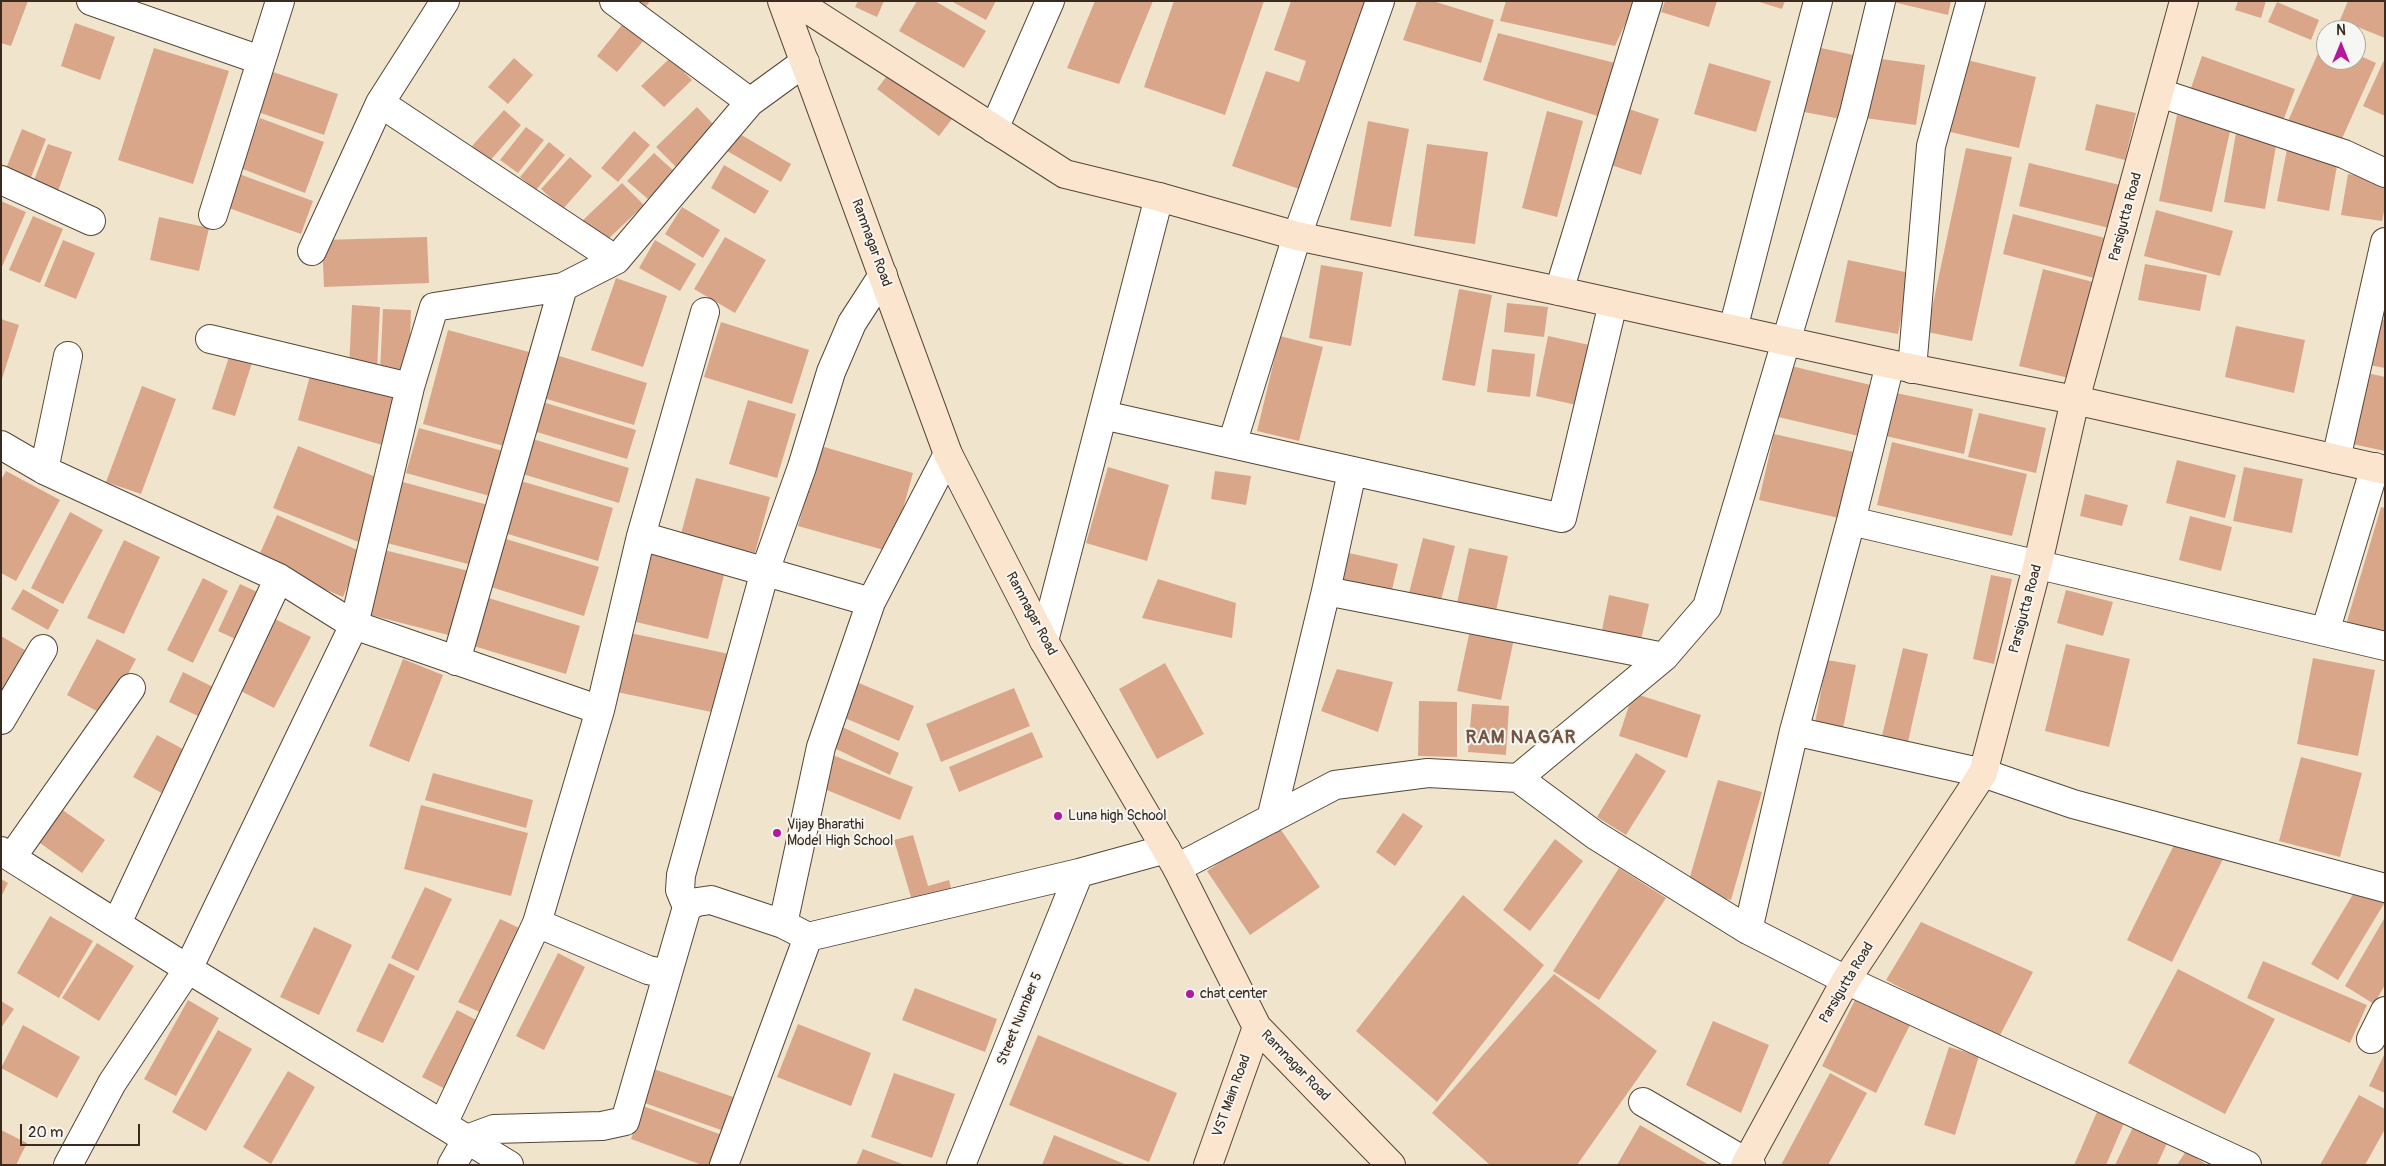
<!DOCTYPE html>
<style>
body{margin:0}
#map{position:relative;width:2386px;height:1166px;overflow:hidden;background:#f0e5cc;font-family:Pangolin,sans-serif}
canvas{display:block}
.frame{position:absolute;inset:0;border:2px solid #3b2a1e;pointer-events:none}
.north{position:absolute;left:2316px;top:20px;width:50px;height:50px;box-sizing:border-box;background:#f6f6f2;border:1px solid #aba49d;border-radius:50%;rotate:0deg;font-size:14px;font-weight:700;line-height:20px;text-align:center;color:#3b2a1e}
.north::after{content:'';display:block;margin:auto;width:18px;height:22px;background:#b5179e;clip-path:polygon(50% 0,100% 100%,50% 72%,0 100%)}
.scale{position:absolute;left:20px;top:1124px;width:120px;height:22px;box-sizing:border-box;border:2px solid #3b2a1e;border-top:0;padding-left:6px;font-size:15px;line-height:18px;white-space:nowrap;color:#3b2a1e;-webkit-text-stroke:4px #f6f6f2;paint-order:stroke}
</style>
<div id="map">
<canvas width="2386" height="1166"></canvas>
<div class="frame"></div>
<div class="north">N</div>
<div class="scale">20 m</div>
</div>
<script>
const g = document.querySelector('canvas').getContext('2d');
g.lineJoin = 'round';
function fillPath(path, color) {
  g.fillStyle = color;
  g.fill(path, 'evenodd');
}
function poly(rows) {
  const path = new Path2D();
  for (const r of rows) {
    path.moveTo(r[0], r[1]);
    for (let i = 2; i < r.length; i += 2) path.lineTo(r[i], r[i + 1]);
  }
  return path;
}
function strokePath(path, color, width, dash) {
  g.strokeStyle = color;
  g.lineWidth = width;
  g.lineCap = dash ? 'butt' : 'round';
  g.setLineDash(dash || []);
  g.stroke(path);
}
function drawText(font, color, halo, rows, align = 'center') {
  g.font = font + ' Pangolin,sans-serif';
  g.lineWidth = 4;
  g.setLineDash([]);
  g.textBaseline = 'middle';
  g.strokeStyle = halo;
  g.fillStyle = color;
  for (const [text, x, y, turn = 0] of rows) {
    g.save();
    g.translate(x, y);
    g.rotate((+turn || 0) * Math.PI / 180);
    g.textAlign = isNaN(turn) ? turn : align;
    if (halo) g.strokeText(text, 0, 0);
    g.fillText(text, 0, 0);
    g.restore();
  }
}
fillPath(poly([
 [1,1,28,1,11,46,1,43],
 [631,1,650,1,643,11],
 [858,1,884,1,877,17,855,7],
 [917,1,935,1,986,31,964,68,899,31],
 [951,1,996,1,986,20],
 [1095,1,1153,1,1119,84,1067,68],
 [1174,1,1264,1,1225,115,1144,87],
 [1291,1,1372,1,1305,191,1232,166,1266,71,1299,82,1306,61,1274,50],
 [1417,1,1433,1,1494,20,1481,63,1403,40],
 [1506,1,1636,1,1615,46,1500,21],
 [1665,1,1717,1,1709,27,1661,12],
 [1756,1,1785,1,1782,9],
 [1889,1,1951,1,1948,15],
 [2238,1,2266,1,2261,18,2235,10],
 [2348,1,2385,1,2385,38,2340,20],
 [2277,2,2319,20,2311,40,2268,22],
 [629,16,650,33,617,72,597,56],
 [75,23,115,37,100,80,61,66],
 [1498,33,1619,64,1604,118,1483,80],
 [2324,40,2326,41,2326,60,2356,60,2356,54,2376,63,2340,143,2288,121],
 [1812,46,1858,56,1846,120,1799,111],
 [154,48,229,71,193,184,118,160],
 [2202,56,2295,89,2283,121,2191,88],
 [514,58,533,75,508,104,488,87],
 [670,58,692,80,664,107,641,86],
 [1874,58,1925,65,1916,125,1865,118],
 [2385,58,2385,116,2363,106],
 [1963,59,2036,77,2019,148,1946,131],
 [1709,63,1771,81,1756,132,1694,114],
 [893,68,955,115,939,136,877,89],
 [273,72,338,94,324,135,258,112],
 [2096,104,2136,113,2125,160,2085,150],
 [697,107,716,127,676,167,656,147],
 [1626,108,1659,119,1641,175,1608,164],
 [504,110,521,125,489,162,472,146],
 [1547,111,1583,121,1557,217,1522,208],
 [2177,115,2231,127,2212,212,2159,201],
 [260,118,324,142,305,193,240,168],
 [1368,121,1409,129,1391,227,1350,220],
 [526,127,544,140,518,173,500,160],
 [22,129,46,139,28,185,3,176],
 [634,131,650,145,618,182,601,168],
 [738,133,791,164,781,182,727,151],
 [2236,133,2277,140,2265,209,2224,202],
 [549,142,565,155,536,190,520,177],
 [48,144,72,152,56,197,31,188],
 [1427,144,1488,152,1475,244,1414,236],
 [2288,144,2339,154,2329,211,2277,201],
 [1966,148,2012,157,1972,341,1927,332],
 [654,153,674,171,648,199,627,181],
 [570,157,592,176,563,209,541,189],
 [2029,163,2120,185,2109,228,2019,206],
 [724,165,769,191,755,214,711,188],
 [239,174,313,201,301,234,226,207],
 [2348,174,2385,180,2385,207,2382,221,2341,215],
 [622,183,644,205,604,243,582,221],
 [1,201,26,212,1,269],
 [682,207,720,230,703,258,665,234],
 [2156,210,2233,231,2220,276,2144,256],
 [2013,214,2105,238,2094,278,2003,254],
 [33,216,63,229,40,283,9,270],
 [159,217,209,228,199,271,150,260],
 [427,237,429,283,324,287,322,240],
 [725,237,766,260,735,313,694,289],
 [63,240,95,253,76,299,44,286],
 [655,240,696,264,680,291,639,268],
 [1848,260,1910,273,1898,334,1835,322],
 [2145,264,2207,275,2200,311,2138,300],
 [1321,265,1363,272,1351,346,1309,338],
 [2043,269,2097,283,2073,379,2019,366],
 [616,278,667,296,643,367,591,350],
 [1459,289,1492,295,1475,386,1442,380],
 [1507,303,1548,307,1544,337,1504,332],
 [352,305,380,307,377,370,349,369],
 [383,309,411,310,409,374,380,373],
 [2374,318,2385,320,2385,368,2364,364],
 [1,319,19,325,2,379,1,379],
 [721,322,809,350,792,404,704,377],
 [2236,326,2305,340,2294,393,2225,377],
 [448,330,529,352,504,446,423,424],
 [1280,336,1323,347,1299,441,1257,431],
 [1548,336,1594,346,1581,406,1536,396],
 [1492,349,1535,354,1530,397,1487,392],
 [230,354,253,360,235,416,212,409],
 [553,354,647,383,634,425,540,397],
 [1787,365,1879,387,1867,438,1774,416],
 [311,372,395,397,382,445,298,420],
 [2367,373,2385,377,2385,451,2352,444],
 [142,386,176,399,141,494,106,482],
 [1896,393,1973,409,1964,454,1886,436],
 [748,400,796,414,777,478,729,464],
 [539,401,636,430,627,459,530,430],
 [1979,413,2046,428,2036,473,1968,457],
 [419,428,503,451,490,496,406,473],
 [1774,434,1854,452,1839,518,1759,500],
 [526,437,629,468,619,503,516,472],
 [1892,442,2027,474,2012,536,1877,505],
 [298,446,386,481,361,543,273,508],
 [821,446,913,473,891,552,798,526],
 [2177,460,2236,475,2225,518,2166,503],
 [1108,467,1169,485,1147,561,1086,543],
 [2244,467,2303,479,2292,533,2233,521],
 [6,471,60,500,16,581,1,573,1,480],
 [1215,471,1251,476,1246,505,1211,499],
 [696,478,770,497,755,553,681,534],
 [514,479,613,508,598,561,498,531],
 [399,481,488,505,472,565,383,542],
 [2085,494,2128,505,2122,526,2080,516],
 [2381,507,2385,508,2385,639,2345,628],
 [70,512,103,530,63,604,31,588],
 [277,515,362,552,343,597,257,560],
 [2190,516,2232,527,2221,571,2179,560],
 [496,536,599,567,584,616,481,584],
 [1423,538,1455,546,1440,604,1408,597],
 [124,540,160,557,124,634,87,618],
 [1469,548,1508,556,1494,620,1455,612],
 [380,549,469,571,452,636,363,613],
 [652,553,725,571,708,639,636,622],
 [1349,553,1398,564,1391,594,1343,583],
 [1991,575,2012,579,1994,664,1973,659],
 [203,578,228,591,193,663,167,650],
 [1158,579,1236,603,1232,638,1142,618],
 [240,584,266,596,244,643,218,631],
 [23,589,59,610,48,630,11,609],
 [2066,590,2113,602,2103,636,2057,623],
 [1609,595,1649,604,1639,649,1600,640],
 [482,596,580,626,566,674,467,644],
 [269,616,311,637,274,708,233,687],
 [1471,625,1515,634,1501,700,1457,691],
 [630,633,729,654,716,713,617,692],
 [1,636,30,653,1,696],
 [97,639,136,659,106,716,67,695],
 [2066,644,2130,659,2109,747,2045,731],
 [1903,648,1928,654,1907,746,1881,740],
 [2313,658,2375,670,2358,756,2297,744],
 [403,659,443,675,409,762,369,746],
 [1827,660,1856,665,1842,733,1814,728],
 [1165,663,1204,734,1157,759,1119,689],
 [1337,669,1393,682,1378,732,1321,711],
 [183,672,217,689,202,718,169,702],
 [854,681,914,706,899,741,840,716],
 [1014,688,1030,726,941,762,926,724],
 [1633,693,1701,715,1687,758,1619,736],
 [1419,701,1457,702,1457,757,1418,756],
 [1472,704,1509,706,1506,755,1468,752],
 [840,726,899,753,890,775,830,746],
 [1032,732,1043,757,959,792,949,767],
 [157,735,192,754,167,796,133,777],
 [1636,753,1666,771,1626,835,1597,817],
 [830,754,913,787,900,820,817,786],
 [2301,757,2362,773,2340,857,2279,841],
 [433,773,533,800,526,828,425,800],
 [1718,780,1762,792,1731,900,1687,887],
 [421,805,528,833,511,896,404,869],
 [57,806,105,840,82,873,33,838],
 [1403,813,1423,826,1395,866,1376,852],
 [1277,824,1320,887,1250,935,1207,871],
 [913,835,928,886,949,880,953,895,914,907,894,840],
 [1555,839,1583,861,1530,931,1503,910],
 [2175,843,2193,852,2197,843,2224,857,2172,962,2127,940],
 [1619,868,1666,898,1599,1000,1553,971],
 [1,879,8,883,1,897],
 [2358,886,2385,902,2338,980,2311,964],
 [425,887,452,899,418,971,391,958],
 [1463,895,1544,965,1437,1102,1356,1031],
 [50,916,93,941,59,998,17,973],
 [2385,917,2385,985,2374,1004,2345,986],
 [500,919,530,933,488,1016,458,1002],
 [1921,922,2033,972,1998,1039,1886,980],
 [314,927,352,945,319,1015,280,997],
 [97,943,134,966,99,1021,62,998],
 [558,953,585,967,544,1050,516,1036],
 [2263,961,2367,1005,2350,1043,2247,998],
 [389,963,415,976,383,1043,356,1031],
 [2178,969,2275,1019,2225,1114,2128,1063],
 [1554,974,1657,1051,1577,1165,1490,1165,1432,1113],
 [915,988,997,1019,985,1052,902,1020],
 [1859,992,1913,1019,1876,1093,1822,1066],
 [188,1000,219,1018,176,1096,144,1079],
 [1,1001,14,1009,1,1028],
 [457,1010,486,1025,451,1092,422,1077],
 [1713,1021,1769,1045,1741,1113,1686,1085],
 [798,1024,871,1053,851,1106,777,1077],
 [23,1025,80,1057,57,1098,1,1068],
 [218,1030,252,1049,206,1131,172,1112],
 [1038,1035,1177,1093,1149,1162,1009,1105],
 [1949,1047,1979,1056,1955,1135,1924,1125],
 [2385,1053,2385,1093,2369,1086],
 [651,1068,736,1098,724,1131,639,1101],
 [288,1071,315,1087,271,1164,243,1147],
 [894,1073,955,1094,932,1158,871,1137],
 [1830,1073,1867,1093,1828,1165,1781,1165],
 [2359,1095,2385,1109,2385,1129,2365,1165,2320,1165],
 [643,1106,722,1135,711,1165,702,1165,631,1139],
 [2097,1112,2124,1123,2106,1165,2074,1165],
 [1640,1125,1709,1165,1617,1165],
 [2134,1125,2168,1141,2157,1165,2115,1165],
 [1,1130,27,1143,16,1165,1,1165],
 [1054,1135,1127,1165,1042,1165],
 [863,1149,905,1165,856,1165],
 [2186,1151,2207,1165,2177,1165]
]), '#daa68a');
const street = poly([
 [91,1,260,60],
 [614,1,750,102],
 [2160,93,2344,154,2385,173],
 [380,103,616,260],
 [994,129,1050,1],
 [1,180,91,221],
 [213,215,280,1],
 [312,251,380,103,445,1],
 [1559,291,1648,1],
 [1733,329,1818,1],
 [210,339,410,387],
 [1912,369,1931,146,1971,1],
 [1103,415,1562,518,1613,303],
 [1232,444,1297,236,1380,1],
 [1,445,44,470,279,578,354,625,600,710],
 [2336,459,2385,242],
 [44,470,68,356],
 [1851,521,2385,646],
 [641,536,871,602],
 [1326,591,1664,657],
 [2325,632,2375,467],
 [1044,641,1159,197],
 [456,661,563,287],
 [1,720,43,649],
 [1794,731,1983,773,2073,804,2385,888],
 [1518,778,1664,657,1707,607,1854,113,1881,1],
 [1271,819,1326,591,1352,472],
 [1,851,188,969,509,1165],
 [12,857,131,688],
 [1177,868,1335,785,1428,773,1518,778,1595,835,1748,930,1846,980,2247,1165],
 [687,907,680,890,681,875,765,571,802,467,831,372,852,323,883,275],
 [117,923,279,578],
 [537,923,648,970,667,974],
 [783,924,821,747,871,602,948,454],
 [1748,930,1794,731,1851,521,1890,364],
 [2371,1039,2385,1011],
 [1643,1102,1751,1165],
 [443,1124,537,923,600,710,641,536,705,312],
 [68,1165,112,1083,188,969,354,625,410,387,434,307,563,287,616,260,750,102,805,62],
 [452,1165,467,1139,494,1129,602,1126,625,1121,687,907,697,902,711,900,783,924,808,937],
 [724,1165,808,937,1079,873,1166,849],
 [961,1165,1079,873]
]);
const secondary = poly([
 [782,1,948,454,1044,641,1177,868,1257,1027,1391,1165],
 [795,1,1065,174,1159,197,1297,236,1559,291,1890,364,2075,400,2385,470],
 [1208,1165,1257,1027],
 [1745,1165,1846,980,1983,773,2038,563,2075,400,2184,1]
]);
strokePath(street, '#564638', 30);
strokePath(secondary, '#564638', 30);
strokePath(street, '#fff', 28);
strokePath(secondary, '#fce5cf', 28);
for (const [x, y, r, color] of [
 [1058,816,5,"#b5179e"],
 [777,833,5,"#b5179e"],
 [1190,994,5,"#b5179e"]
]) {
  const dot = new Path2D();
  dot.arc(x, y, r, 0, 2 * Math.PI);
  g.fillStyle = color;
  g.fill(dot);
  strokePath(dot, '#f6f6f2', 2);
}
drawText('14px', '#3b2a1e', '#f6f6f2', [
 ["Parsigutta Road",2126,217,-75],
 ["Ramnagar Road",871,243,70],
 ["Parsigutta Road",2026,609,-75],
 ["Ramnagar Road",1031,614,62],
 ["Parsigutta Road",1847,983,-59],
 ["Street Number 5",1020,1019,-68],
 ["Ramnagar Road",1295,1066,46],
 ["VST Main Road",1232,1096,-70]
]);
drawText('14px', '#3b2a1e', '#f6f6f2', [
 ["Luna high School",1068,816],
 ["Vijay Bharathi",787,825],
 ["Model High School",787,841],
 ["chat center",1200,994]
], 'left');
g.letterSpacing = '1px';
drawText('bold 19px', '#735544', '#f6f6f2', [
 ["RAM NAGAR",1521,738]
]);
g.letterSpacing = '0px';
</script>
